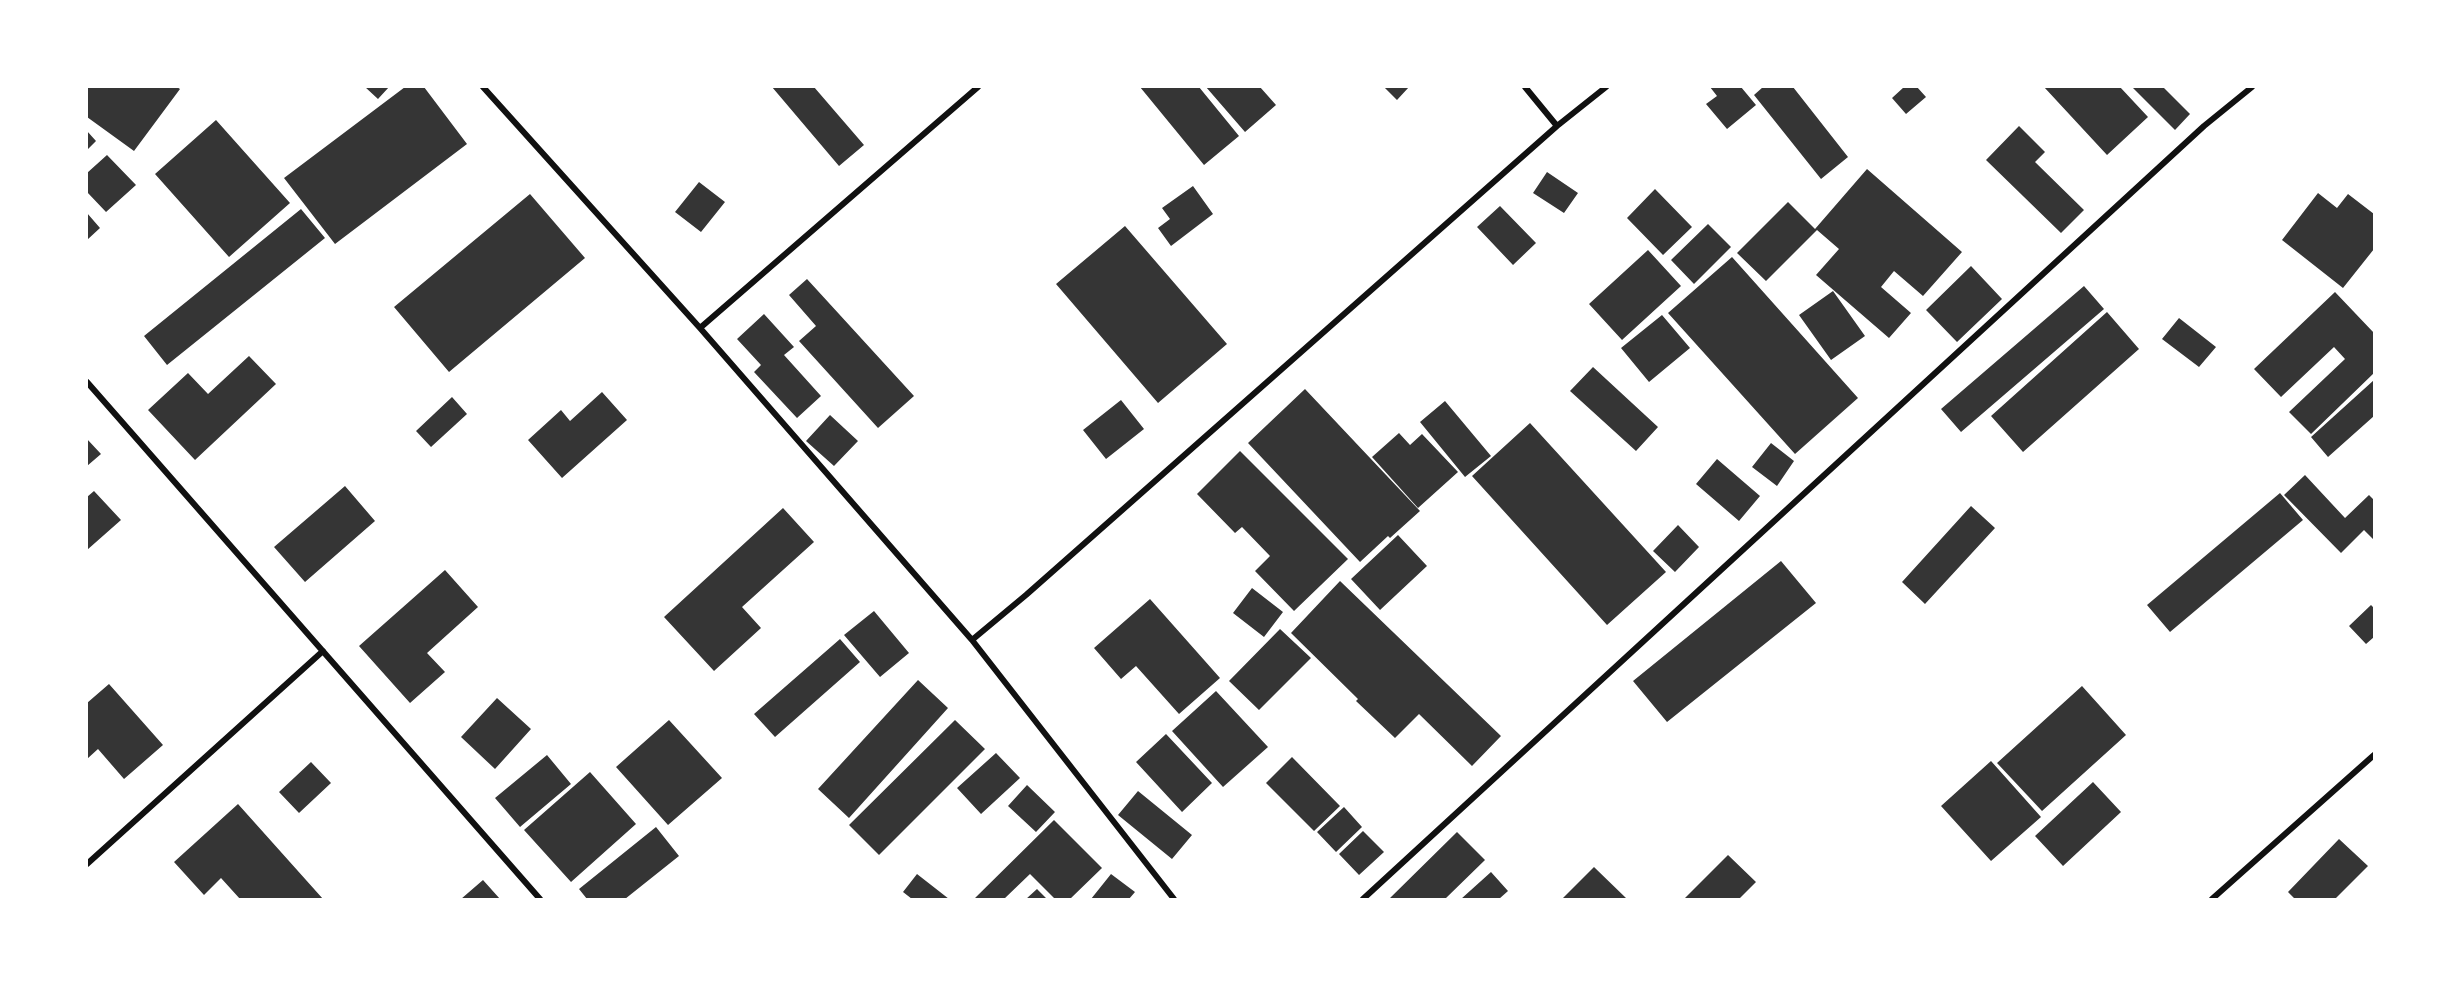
<!DOCTYPE html>
<style>
body{margin:0}
#map{position:relative;width:2461px;height:986px;overflow:hidden;background:#fff;font-family:Montserrat,sans-serif}
canvas{display:block}
.frame{position:absolute;inset:0;border:88px solid #fff;pointer-events:none}
</style>
<div id="map">
<canvas width="2461" height="986"></canvas>
<div class="frame"></div>
</div>
<script>
const g = document.querySelector('canvas').getContext('2d');
g.lineJoin = 'round';
function fillPath(path, color) {
  g.fillStyle = color;
  g.fill(path, 'evenodd');
}
function poly(rows) {
  const path = new Path2D();
  for (const r of rows) {
    path.moveTo(r[0], r[1]);
    for (let i = 2; i < r.length; i += 2) path.lineTo(r[i], r[i + 1]);
  }
  return path;
}
function strokePath(path, color, width, dash) {
  g.strokeStyle = color;
  g.lineWidth = width;
  g.lineCap = dash ? 'butt' : 'round';
  g.setLineDash(dash || []);
  g.stroke(path);
}
fillPath(poly([
 [87,87,177,87,180,89,134,151,87,117],
 [365,87,389,87,378,99],
 [405,87,424,87,467,144,335,244,284,178],
 [772,87,814,87,864,145,839,166],
 [1140,87,1199,87,1239,136,1204,165],
 [1206,87,1260,87,1276,105,1245,132],
 [1384,87,1409,87,1397,100],
 [1710,87,1741,87,1756,105,1727,129,1706,104,1717,96],
 [1763,87,1793,87,1848,157,1821,179,1754,95],
 [1904,87,1917,87,1926,97,1906,114,1892,98],
 [2044,87,2120,87,2148,117,2107,155],
 [2132,87,2163,87,2190,114,2175,130],
 [216,120,290,203,229,257,155,174],
 [2019,126,2045,152,2035,162,2084,210,2061,233,1986,160],
 [87,131,96,141,87,150],
 [107,155,136,185,106,212,87,192,87,173],
 [1867,169,1962,252,1923,296,1894,271,1881,287,1911,313,1889,338,1816,275,1839,249,1817,230,1766,281,1737,253,1788,202,1815,229],
 [1547,172,1578,193,1564,213,1533,193],
 [699,182,725,202,701,232,675,212],
 [1193,186,1213,214,1171,246,1158,228,1170,219,1162,208],
 [1655,189,1692,227,1663,255,1627,218],
 [2318,193,2337,208,2348,194,2374,214,2374,249,2343,288,2282,240],
 [530,194,585,258,449,372,394,307],
 [1500,206,1536,243,1513,265,1477,227],
 [301,209,325,238,167,365,144,336],
 [87,213,100,228,87,240],
 [1708,224,1731,247,1694,284,1671,260],
 [1125,226,1227,344,1158,403,1056,284],
 [1648,250,1681,286,1622,340,1589,304],
 [1732,257,1858,398,1795,454,1668,313],
 [1971,266,2002,299,1957,342,1926,310],
 [807,279,914,396,878,428,799,341,816,326,789,295],
 [2084,286,2104,309,1961,432,1941,409],
 [1833,291,1865,336,1831,360,1799,315],
 [2335,292,2374,333,2374,373,2311,434,2289,412,2345,359,2334,347,2281,397,2254,369],
 [2107,312,2139,349,2023,452,1991,416],
 [764,314,794,347,784,355,821,396,797,418,754,372,761,365,737,339],
 [1662,315,1690,348,1649,382,1621,348],
 [2179,318,2216,347,2199,367,2162,339],
 [249,356,276,384,195,460,148,410,188,373,208,394],
 [1593,367,1658,427,1636,451,1570,391],
 [2374,380,2374,416,2328,457,2311,437],
 [1305,389,1420,511,1390,538,1388,536,1360,562,1248,443],
 [602,392,627,420,562,478,528,440,561,410,570,421],
 [452,397,467,414,431,447,416,431],
 [1121,400,1144,429,1106,459,1083,430],
 [1445,401,1491,456,1465,477,1420,422],
 [830,415,858,441,834,466,806,441],
 [1530,423,1666,572,1607,625,1472,476],
 [1399,433,1410,445,1422,434,1458,472,1418,508,1372,457],
 [87,439,101,454,87,466],
 [1771,443,1794,461,1777,486,1752,467],
 [1240,451,1348,559,1294,611,1255,571,1270,556,1242,527,1235,533,1197,494],
 [1717,459,1760,496,1739,521,1696,484],
 [2305,475,2345,518,2369,495,2374,500,2374,540,2364,530,2341,553,2284,495],
 [345,486,375,521,305,582,274,547],
 [94,491,121,520,87,550,87,497],
 [2280,493,2303,520,2170,632,2147,605],
 [1971,506,1995,528,1925,604,1902,582],
 [783,508,814,542,742,607,761,628,714,671,664,617],
 [1678,525,1699,547,1675,572,1653,551],
 [1398,535,1427,566,1380,610,1351,579],
 [1781,561,1816,603,1667,722,1633,681],
 [445,570,478,607,427,653,445,672,410,703,359,646],
 [1340,581,1501,736,1472,766,1419,714,1395,738,1356,701,1358,699,1291,633],
 [1252,588,1283,612,1264,637,1233,613],
 [1150,599,1220,678,1179,714,1136,666,1121,679,1094,648],
 [2371,605,2374,608,2374,637,2366,644,2349,626],
 [874,611,909,653,880,677,844,635],
 [1280,629,1311,658,1259,710,1229,681],
 [840,639,860,662,775,737,754,714],
 [918,680,948,708,849,818,818,789],
 [109,684,163,745,124,779,98,749,87,759,87,703],
 [2082,686,2126,735,2042,811,1997,763],
 [1216,691,1268,747,1223,787,1172,731],
 [497,698,531,729,495,769,461,737],
 [669,720,722,778,668,825,616,767],
 [955,720,985,749,879,855,849,825],
 [1166,734,1212,783,1182,812,1136,762],
 [996,753,1020,778,981,814,957,788],
 [547,755,571,784,520,827,495,798],
 [1292,757,1340,806,1314,831,1266,783],
 [1991,761,2041,817,1991,861,1941,806],
 [311,762,331,783,299,813,279,792],
 [590,772,636,824,571,882,524,830],
 [2093,782,2121,812,2063,866,2035,836],
 [1027,785,1055,812,1036,832,1008,806],
 [1138,791,1192,835,1172,859,1118,815],
 [238,804,323,899,240,899,221,878,204,895,174,862],
 [1344,807,1362,827,1336,852,1317,832],
 [1054,820,1102,868,1070,899,1055,899,1030,874,1004,899,974,899],
 [656,827,679,856,625,899,587,899,579,889],
 [1363,831,1384,852,1359,875,1339,854],
 [1457,832,1485,860,1445,899,1389,899],
 [2339,839,2368,866,2335,899,2295,899,2288,892],
 [1728,855,1756,882,1739,899,1684,899],
 [1594,867,1627,899,1562,899],
 [1491,872,1508,891,1499,899,1461,899],
 [917,874,949,899,912,899,903,892],
 [1111,874,1135,892,1129,899,1091,899],
 [483,880,500,899,461,899],
 [1037,889,1047,899,1026,899]
]), '#353535');
strokePath(poly([
 [483,87,700,328,972,640,1026,595,1557,126,1606,87],
 [1525,87,1557,126],
 [700,328,978,87],
 [87,382,540,899],
 [972,640,1174,899],
 [87,864,323,651],
 [1363,899,2204,126,2252,87],
 [2212,899,2374,755]
]), '#111', 6);
</script>
